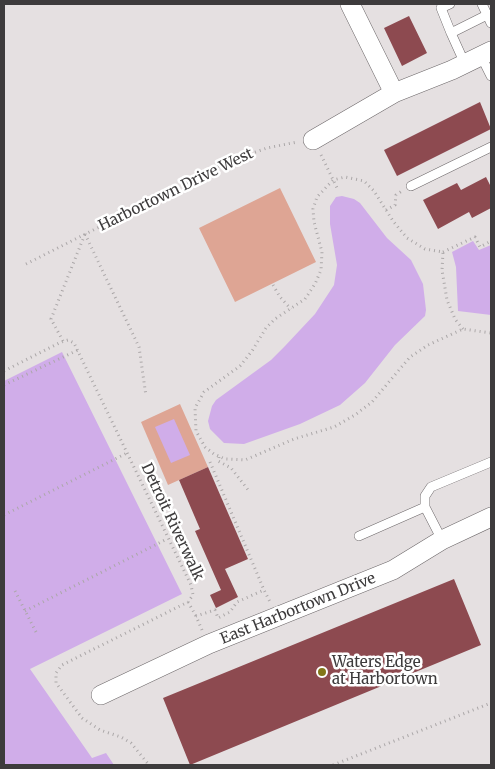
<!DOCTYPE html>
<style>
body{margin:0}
#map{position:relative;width:495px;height:769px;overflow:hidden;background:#e5e0e1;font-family:Merriweather,serif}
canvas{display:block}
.frame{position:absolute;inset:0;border:5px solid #3d3b3c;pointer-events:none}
</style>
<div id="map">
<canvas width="495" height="769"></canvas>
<div class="frame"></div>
</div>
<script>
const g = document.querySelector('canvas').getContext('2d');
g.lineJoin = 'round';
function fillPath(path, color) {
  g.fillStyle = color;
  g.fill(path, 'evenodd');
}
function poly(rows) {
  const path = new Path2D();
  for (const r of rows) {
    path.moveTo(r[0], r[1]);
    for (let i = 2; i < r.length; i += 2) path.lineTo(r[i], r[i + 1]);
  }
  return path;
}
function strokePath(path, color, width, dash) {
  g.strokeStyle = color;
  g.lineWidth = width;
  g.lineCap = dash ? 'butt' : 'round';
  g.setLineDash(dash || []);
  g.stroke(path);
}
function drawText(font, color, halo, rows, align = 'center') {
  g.font = font + ' Merriweather,serif';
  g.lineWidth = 5;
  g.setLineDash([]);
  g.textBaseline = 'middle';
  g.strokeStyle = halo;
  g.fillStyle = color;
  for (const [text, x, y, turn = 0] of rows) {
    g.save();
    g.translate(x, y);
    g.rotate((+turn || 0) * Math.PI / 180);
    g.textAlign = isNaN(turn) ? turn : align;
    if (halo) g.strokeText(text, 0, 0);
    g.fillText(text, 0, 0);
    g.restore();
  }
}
fillPath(poly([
 [280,188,316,262,235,302,199,228],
 [180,404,208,467,168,485,141,422]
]), '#dea594');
fillPath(poly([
 [342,196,354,199,360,203,387,238,411,260,423,284,426,310,425,316,395,345,365,383,340,405,300,424,244,444,224,443,210,429,208,421,212,406,216,400,271,360,285,346,315,314,334,285,337,265,330,224,330,206,336,197],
 [473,241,479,250,491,245,491,315,458,311,456,267,452,252],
 [62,352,182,594,30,669,92,758,106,753,114,765,4,765,4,381],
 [174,419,190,455,171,463,155,427]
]), '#d0ade9');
fillPath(poly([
 [409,16,427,53,402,66,384,28],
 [480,102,491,129,397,176,384,150],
 [486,177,491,187,491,208,472,218,469,212,438,229,423,200,457,183,461,190],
 [208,467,248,559,225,569,238,597,216,608,210,595,221,590,195,531,200,529,179,480],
 [454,579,481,645,190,765,163,698]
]), '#8d4a50');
const lane = poly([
 [450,4,441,8,451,33,487,15],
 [482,4,491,23],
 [451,33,465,64],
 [481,56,491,76],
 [411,186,491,147],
 [425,507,442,540],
 [359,536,425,507,425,496,431,487,491,462]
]);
const street = poly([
 [350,4,394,93],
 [313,140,394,93,452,70,491,51],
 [101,695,209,644,393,570,442,540,491,517]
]);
strokePath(lane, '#6c6769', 10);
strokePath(street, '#6c6769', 20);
strokePath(poly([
 [321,155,337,188],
 [386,210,395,205,396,195,402,191],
 [85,234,139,347,146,396],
 [443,252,475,237,480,247,491,241],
 [26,264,230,161,267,148,297,142],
 [273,285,280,297,291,309],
 [463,329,455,319,447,300,442,270,443,252,425,249,407,238,393,221,374,191,364,181,345,177,333,180,317,197,313,209,314,222,322,252,321,270,315,284,305,299,275,319,266,328,252,351,240,366,204,392,195,408,196,431,205,447,214,454,225,459,245,460,294,439,334,427,355,415,372,402,410,357,428,345,463,329,491,333],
 [63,341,51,319,85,234],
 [4,371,61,342,68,340,74,343,191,585,193,595,188,602,62,665,56,673,56,683,82,718,100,730,121,737,131,743,149,765],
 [4,385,78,350],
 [219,457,218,461,231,468,249,491],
 [210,462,264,590],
 [4,515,127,453],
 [15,591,36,632],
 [188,602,196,616],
 [25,611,167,539],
 [202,630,196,616,215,610,218,618,230,612,237,602,264,590,270,602],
 [333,765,491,703]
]), '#aba7a8', 3, [1, 4]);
strokePath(lane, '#fff', 9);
strokePath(street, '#fff', 19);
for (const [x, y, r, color] of [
 [322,672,5,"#827619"]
]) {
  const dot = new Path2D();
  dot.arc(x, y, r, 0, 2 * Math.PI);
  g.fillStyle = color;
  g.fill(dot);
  strokePath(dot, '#fff', 2);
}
drawText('15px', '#3d3b3c', '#fff', [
 ["Harbortown Drive West",176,190,-26],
 ["Detroit Riverwalk",172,522,65],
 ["East Harbortown Drive",298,609,-22]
]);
drawText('15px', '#3d3b3c', '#fff', [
 ["Waters Edge",332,663],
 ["at Harbortown",332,680]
], 'left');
</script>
